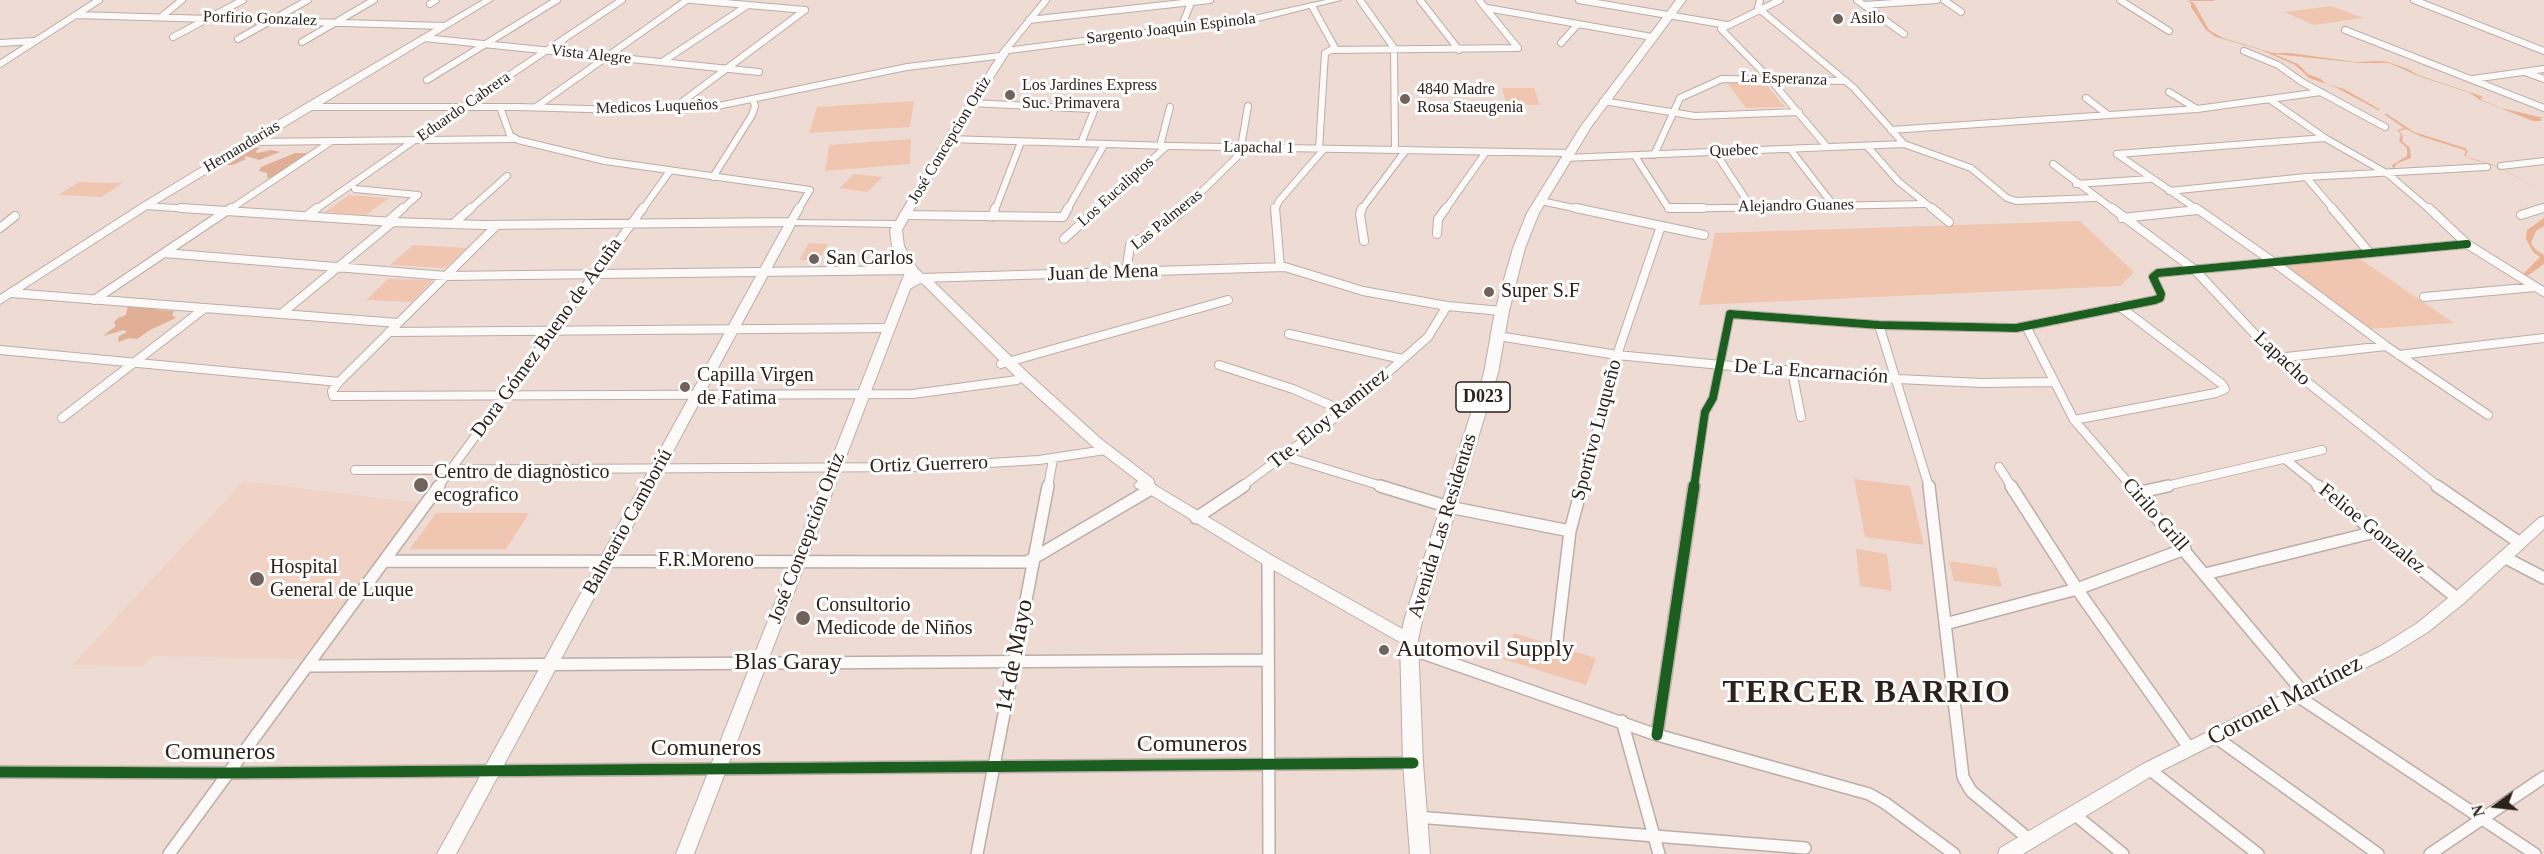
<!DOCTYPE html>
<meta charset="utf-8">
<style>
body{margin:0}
#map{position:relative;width:2544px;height:854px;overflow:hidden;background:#eedcd4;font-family:"Times New Roman",serif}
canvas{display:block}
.north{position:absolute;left:2466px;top:776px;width:60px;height:60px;-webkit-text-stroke:4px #fff;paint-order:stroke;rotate:255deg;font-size:16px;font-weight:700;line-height:24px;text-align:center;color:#2c211b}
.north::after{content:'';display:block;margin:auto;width:21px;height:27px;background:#2c211b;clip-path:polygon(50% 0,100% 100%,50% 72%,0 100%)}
</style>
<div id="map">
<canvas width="2544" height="854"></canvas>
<div class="north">N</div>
</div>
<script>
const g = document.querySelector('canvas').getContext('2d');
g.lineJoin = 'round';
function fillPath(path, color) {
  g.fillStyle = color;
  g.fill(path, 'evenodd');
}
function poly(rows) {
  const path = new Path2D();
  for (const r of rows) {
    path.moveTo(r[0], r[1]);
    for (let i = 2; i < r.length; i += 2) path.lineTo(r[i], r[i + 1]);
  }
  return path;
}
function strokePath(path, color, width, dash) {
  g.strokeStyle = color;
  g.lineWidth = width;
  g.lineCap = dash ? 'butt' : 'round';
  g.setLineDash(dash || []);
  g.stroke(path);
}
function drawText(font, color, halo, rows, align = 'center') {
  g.font = font + ' "Times New Roman",serif';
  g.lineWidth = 6;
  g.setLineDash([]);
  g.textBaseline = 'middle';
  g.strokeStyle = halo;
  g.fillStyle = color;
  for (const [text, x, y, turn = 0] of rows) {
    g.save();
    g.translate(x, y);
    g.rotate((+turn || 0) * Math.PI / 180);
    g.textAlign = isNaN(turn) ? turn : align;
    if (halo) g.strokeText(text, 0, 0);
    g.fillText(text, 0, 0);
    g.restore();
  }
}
fillPath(poly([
 [244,481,420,503,303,659,153,656,142,666,72,665]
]), '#f0d3c5');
fillPath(poly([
 [2332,6,2363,18,2314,25,2284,12],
 [1764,82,1785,107,1746,108,1727,83],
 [1502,88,1534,88,1540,105,1507,105],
 [914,101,910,127,809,133,817,107],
 [911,139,910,164,825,171,829,145],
 [854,174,883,177,867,192,839,188],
 [79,182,122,183,102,197,58,195],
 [349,195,389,198,366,215,325,212],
 [2080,221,2134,272,2120,286,1699,305,1715,233],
 [809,243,828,244,818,261,799,260],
 [413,245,467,248,445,268,390,265],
 [2360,259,2454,323,2370,329,2282,264],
 [388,279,433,280,412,302,366,300],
 [1854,479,1910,486,1924,545,1865,537],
 [436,513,529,513,506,549,410,549],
 [1856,549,1887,554,1892,591,1860,586],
 [1949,561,1997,568,2002,587,1954,581],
 [1514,633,1596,658,1586,685,1503,659]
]), '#f0c6b1');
fillPath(poly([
 [254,147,260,148,256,151,257,153,271,150,280,152,259,160,246,156,244,157,246,159,233,165,222,165,242,151],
 [295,153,306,153,304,157,277,177,267,178,267,173,259,171,261,167],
 [128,305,160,307,157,310,174,311,172,315,176,318,150,330,137,339,130,338,118,342,119,336,127,332,124,330,103,336,116,326,114,322,118,318,126,315]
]), '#e0af96');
fillPath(poly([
 [2186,0,2194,3,2209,30,2223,38,2273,53,2290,53,2356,62,2378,61,2388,62,2408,69,2418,75,2481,96,2483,97,2480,99,2501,108,2544,118,2540,118,2542,120,2540,121,2533,121,2480,100,2470,93,2418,76,2389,63,2360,63,2274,54,2298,64,2308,74,2321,79,2326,84,2344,89,2381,110,2378,110,2337,88,2309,78,2295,65,2261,50,2216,37,2206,30,2191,7,2191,3],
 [2384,114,2387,114,2414,132,2465,148,2468,151,2466,155,2467,157,2494,165,2544,191,2495,166,2468,158,2464,155,2466,151,2464,150,2420,136,2406,129,2399,131,2403,136,2402,141,2410,148,2411,158,2396,164,2394,170,2392,165,2407,156,2407,148,2399,141,2401,135,2397,130,2404,128],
 [2544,218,2544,226,2536,231,2531,243,2536,250,2544,255,2544,264,2527,276,2544,287,2523,274,2540,257,2533,252,2526,239,2527,230]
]), '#ebb193');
strokePath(poly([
 [2190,0,2213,0]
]), '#ebb193', 2);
const streetFar2 = poly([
 [691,0,805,10],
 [1360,0,1394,48,1395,150],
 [1420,0,1459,50],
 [1579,0,1727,25],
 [1760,0,1758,8,1854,88,1904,144,1971,168,2007,198,2016,201,2095,198],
 [1780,0,1721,29,1769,78,1827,147],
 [1857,0,1904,34],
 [1944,0,1961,12],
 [2120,0,2169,31],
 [2414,0,2544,51],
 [430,4,436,0],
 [1864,5,1937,0],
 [1312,6,1335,48,1325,53,1319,149],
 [1487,8,1652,37],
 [76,15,444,26],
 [161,17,182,0],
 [1029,20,1210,0],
 [1181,28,1192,0],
 [2345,30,2544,108],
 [173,37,243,0],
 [424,38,759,72],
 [238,39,308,0],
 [302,42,374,0],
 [0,43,34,41],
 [1561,43,1578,24],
 [1333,50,1518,48,1479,0],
 [2244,51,2278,65,2302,82,2385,127],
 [1003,53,1046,0],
 [662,62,748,5],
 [0,64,99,0],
 [2527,73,2544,79],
 [2473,79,2544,69],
 [427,80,557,0],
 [2169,92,2197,109],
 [2086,98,2107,114],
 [2269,99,2325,138,2388,174,2430,210],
 [1603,101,1695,116,1799,112],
 [971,103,1091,109,1094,111,1081,143],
 [500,107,510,135,518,140,605,161,810,190,798,210],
 [536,107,687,0],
 [674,108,805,10],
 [1891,130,2197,109,2321,92],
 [949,139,1170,146,1569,153],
 [251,142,513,139],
 [1160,146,1170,107],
 [1867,146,1899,182,1934,210],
 [1241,147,1248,106],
 [1790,149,1834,206],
 [1715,152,1751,207],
 [2117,154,2198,210],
 [2117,154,2325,138],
 [1654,155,1680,98,1722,79,1846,81],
 [1635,156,1669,209,1925,204],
 [1565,158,1904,144],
 [2053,164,2114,210],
 [2501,166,2544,161],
 [713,177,752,115,755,106,753,100],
 [2306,177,2334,210],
 [2076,184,2150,179],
 [355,189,418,195],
 [2169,191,2306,177,2487,167],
 [1541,201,1583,210],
 [145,206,205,210],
 [229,210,332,141],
 [315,210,462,107,622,0],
 [401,210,418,195],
 [469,210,507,176],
 [642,210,670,171],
 [995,210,1021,142],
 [1067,210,1104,145],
 [1096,210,1167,146],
 [1183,210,1247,147],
 [1275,210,1279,201,1324,149],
 [1361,210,1406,150],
 [1445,210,1486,152],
 [2538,210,2544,208]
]);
const streetFar1 = poly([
 [181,208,393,222,483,225,791,222,799,208],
 [1275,208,1280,267],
 [1362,208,1360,214,1364,241],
 [1576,208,1704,235],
 [1669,208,1703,208],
 [1932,208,1949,222],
 [2112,208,2195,270,2277,358,2439,487],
 [2196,208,2272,261,2386,346,2488,415],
 [2332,208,2368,251],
 [2429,208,2467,244,2544,292],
 [308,215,317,208],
 [904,215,1063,217,1068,208],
 [2521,215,2543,208],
 [992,217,995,208],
 [2122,218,2197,210],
 [387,222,403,208],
 [453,224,471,208],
 [496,226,339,382,332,391,333,396,913,394,1017,380],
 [0,228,15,216],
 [1437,234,1438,219,1446,208],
 [1064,239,1098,208],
 [164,253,446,276,912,270],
 [1126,273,1130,245,1177,216,1185,208],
 [905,287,921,278,1285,267,1363,291,1447,306,1502,311],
 [11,293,398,323],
 [2424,297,2536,287],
 [94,300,231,208],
 [281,314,393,222],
 [1879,325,1929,487],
 [2026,326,2074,420,2132,487],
 [389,332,889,328],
 [1289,334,1402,359],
 [1498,336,1617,355,1721,365,1898,379,1981,383,2054,382],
 [0,350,339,382],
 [2399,355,2544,338],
 [2277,358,2386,346],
 [1001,364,1228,300],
 [1219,365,1293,389,1344,411],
 [1792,371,1801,417],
 [62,418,205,308],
 [2074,420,2216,393,2225,389,2222,384,2119,306],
 [1284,456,1385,487],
 [2285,459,2320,487],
 [1999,467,2012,487],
 [355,470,924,467,1039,460,1105,450],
 [438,487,643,208],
 [1048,487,1053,459],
 [1241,487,1344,411,1428,337,1447,306],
 [1582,487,1617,355,1661,226],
 [1694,487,1705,412,1713,398,1730,314,1879,325,2016,328,2155,300,2160,298,2161,294,2153,277,2158,273,2467,244],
 [2162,487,2322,450]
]);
const street = poly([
 [1380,486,1449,507,1570,531],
 [1929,486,1963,777,1971,791,2030,840],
 [2011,486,2077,589,2190,749],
 [2130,486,2302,691],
 [2318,486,2458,599],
 [2437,486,2520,543],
 [2136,493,2168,486],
 [1196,518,1244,486],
 [2504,557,2544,578],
 [1268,560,1269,854],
 [385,561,1027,562,1151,489],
 [2205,574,2375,532],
 [1945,624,2077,589,2185,549],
 [1557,640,1570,531,1582,486],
 [1408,648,1657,735,1869,794,1885,803,1954,854],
 [308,666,1268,660],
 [2296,695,2535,854],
 [1622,721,1659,854],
 [1657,735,1694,486],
 [2214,736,2378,854],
 [2149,769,2258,854],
 [0,772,229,773,1413,763],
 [2074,814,2123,854],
 [1417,817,1805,848],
 [169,854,439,486],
 [977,854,1048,486],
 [2430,854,2544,777]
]);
const secondary = poly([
 [483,0,493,0,322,104,518,104,622,107,713,104,907,64,1000,53,1006,48,1254,16,1326,0,1341,0,1254,22,1009,53,954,139,902,230,904,246,917,268,927,278,932,280,1029,374,1101,439,1153,479,1155,485,1273,556,1415,636,1417,640,1415,644,1409,646,1403,644,1263,564,1143,490,1136,488,1134,485,1138,481,1091,445,1019,380,924,285,914,279,694,854,676,854,906,270,892,246,890,230,892,227,795,225,456,854,437,854,787,220,896,221,944,139,996,59,907,70,713,110,622,113,518,110,312,110,149,208,0,304,0,295,141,204,304,105,483,0],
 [2544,516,2544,529,2464,603,2428,632,2391,655,2155,774,2023,854,1998,854,2000,848,2143,764,2379,647,2416,624,2452,595,2539,518,2544,516]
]);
const primary = poly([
 [1676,0,1686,0,1591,127,1539,213,1525,248,1509,311,1498,373,1423,617,1418,640,1423,763,1430,854,1410,854,1403,763,1400,640,1405,617,1484,373,1495,311,1513,248,1527,213,1581,126,1676,0]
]);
strokePath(streetFar2, '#bbada7', 8);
strokePath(streetFar1, '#bbada7', 10);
strokePath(street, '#bbada7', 14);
strokePath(secondary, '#bbada7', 2);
strokePath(primary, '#bbada7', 2);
strokePath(streetFar2, '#fcfaf9', 6);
strokePath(streetFar1, '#fcfaf9', 8);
strokePath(street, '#fcfaf9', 11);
fillPath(secondary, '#fcfaf9');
fillPath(primary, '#fcfaf9');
strokePath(poly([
 [1694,487,1705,412,1713,398,1730,314,1879,325,2016,328,2155,300,2160,298,2161,294,2153,277,2158,273,2467,244]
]), '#1b5e20', 8);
strokePath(poly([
 [1657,735,1694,486],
 [0,772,229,773,1413,763]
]), '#1b5e20', 11);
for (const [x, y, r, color] of [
 [1838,19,6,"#70625c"],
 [1010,95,6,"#70625c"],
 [1405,99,6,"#70625c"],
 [814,259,6,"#70625c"],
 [1489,292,6,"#70625c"],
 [685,387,6,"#70625c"],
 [421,485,8,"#70625c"],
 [257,579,8,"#70625c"],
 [803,618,8,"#70625c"],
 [1384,650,6,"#70625c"]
]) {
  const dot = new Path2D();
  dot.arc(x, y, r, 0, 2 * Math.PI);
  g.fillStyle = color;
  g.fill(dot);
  strokePath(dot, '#fff', 2);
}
drawText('16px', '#2c211b', '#fff', [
 ["Porfirio Gonzalez",260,19,2],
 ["Sargento Joaquin Espinola",1171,29,-7],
 ["Vista Alegre",591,55,6],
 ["La Esperanza",1784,79,2],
 ["Eduardo Cabrera",464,107,-35],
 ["Medicos Luqueños",657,107,-2],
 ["José Concepcion Ortiz",950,140,-59],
 ["Hernandarias",242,147,-31],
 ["Lapachal 1",1259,148,1],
 ["Quebec",1734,151,-2],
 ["Los Eucaliptos",1116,192,-42],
 ["Alejandro Guanes",1796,206,-1],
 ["Las Palmeras",1167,220,-39]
]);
drawText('16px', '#2c211b', '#fff', [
 ["Asilo",1850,19],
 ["Los Jardines Express",1022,86],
 ["Suc. Primavera",1022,104],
 ["4840 Madre",1417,90],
 ["Rosa Staeugenia",1417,108]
], 'left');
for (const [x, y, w] of [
 [1483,397,54]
]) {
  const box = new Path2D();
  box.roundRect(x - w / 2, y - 15, w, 30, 4.5);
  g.fillStyle = '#fff';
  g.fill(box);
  strokePath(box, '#2c211b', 1.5);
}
drawText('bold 18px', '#2c211b', null, [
 ["D023",1483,397]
]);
drawText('20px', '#2c211b', '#fff', [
 ["San Carlos",826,259],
 ["Super S.F",1501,292],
 ["Capilla Virgen",697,376],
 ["de Fatima",697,399],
 ["Centro de diagnòstico",434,473],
 ["ecografico",434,496],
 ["Hospital",270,568],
 ["General de Luque",270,591],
 ["Consultorio",816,606],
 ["Medicode de Niños",816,629]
], 'left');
drawText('20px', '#2c211b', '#fff', [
 ["Juan de Mena",1103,273,-2],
 ["Dora Gómez Bueno de Acuña",547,338,-54],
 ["Lapacho",2282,359,43],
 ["De La Encarnación",1811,372,4],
 ["Tte. Eloy Ramirez",1329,419,-39],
 ["Sportivo Luqueño",1597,430,-75],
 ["Ortiz Guerrero",929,465,-2],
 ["Cirilo Grill",2155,515,49],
 ["Balneario Camboriú",628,522,-61],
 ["Avenida Las Residentas",1443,526,-73],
 ["Felioe Gonzalez",2372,529,39],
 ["José Concepción Ortiz",807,538,-69],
 ["F.R.Moreno",706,561]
]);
drawText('24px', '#2c211b', '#fff', [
 ["Automovil Supply",1396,650]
], 'left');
drawText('24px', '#2c211b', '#fff', [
 ["14 de Mayo",1015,656,-79],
 ["Blas Garay",788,663],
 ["Coronel Martínez",2285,701,-27],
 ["Comuneros",1192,745],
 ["Comuneros",706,749],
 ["Comuneros",220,753]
]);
g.letterSpacing = '1.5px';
drawText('bold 32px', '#2c211b', '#fff', [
 ["TERCER BARRIO",1867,694]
]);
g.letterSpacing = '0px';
</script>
